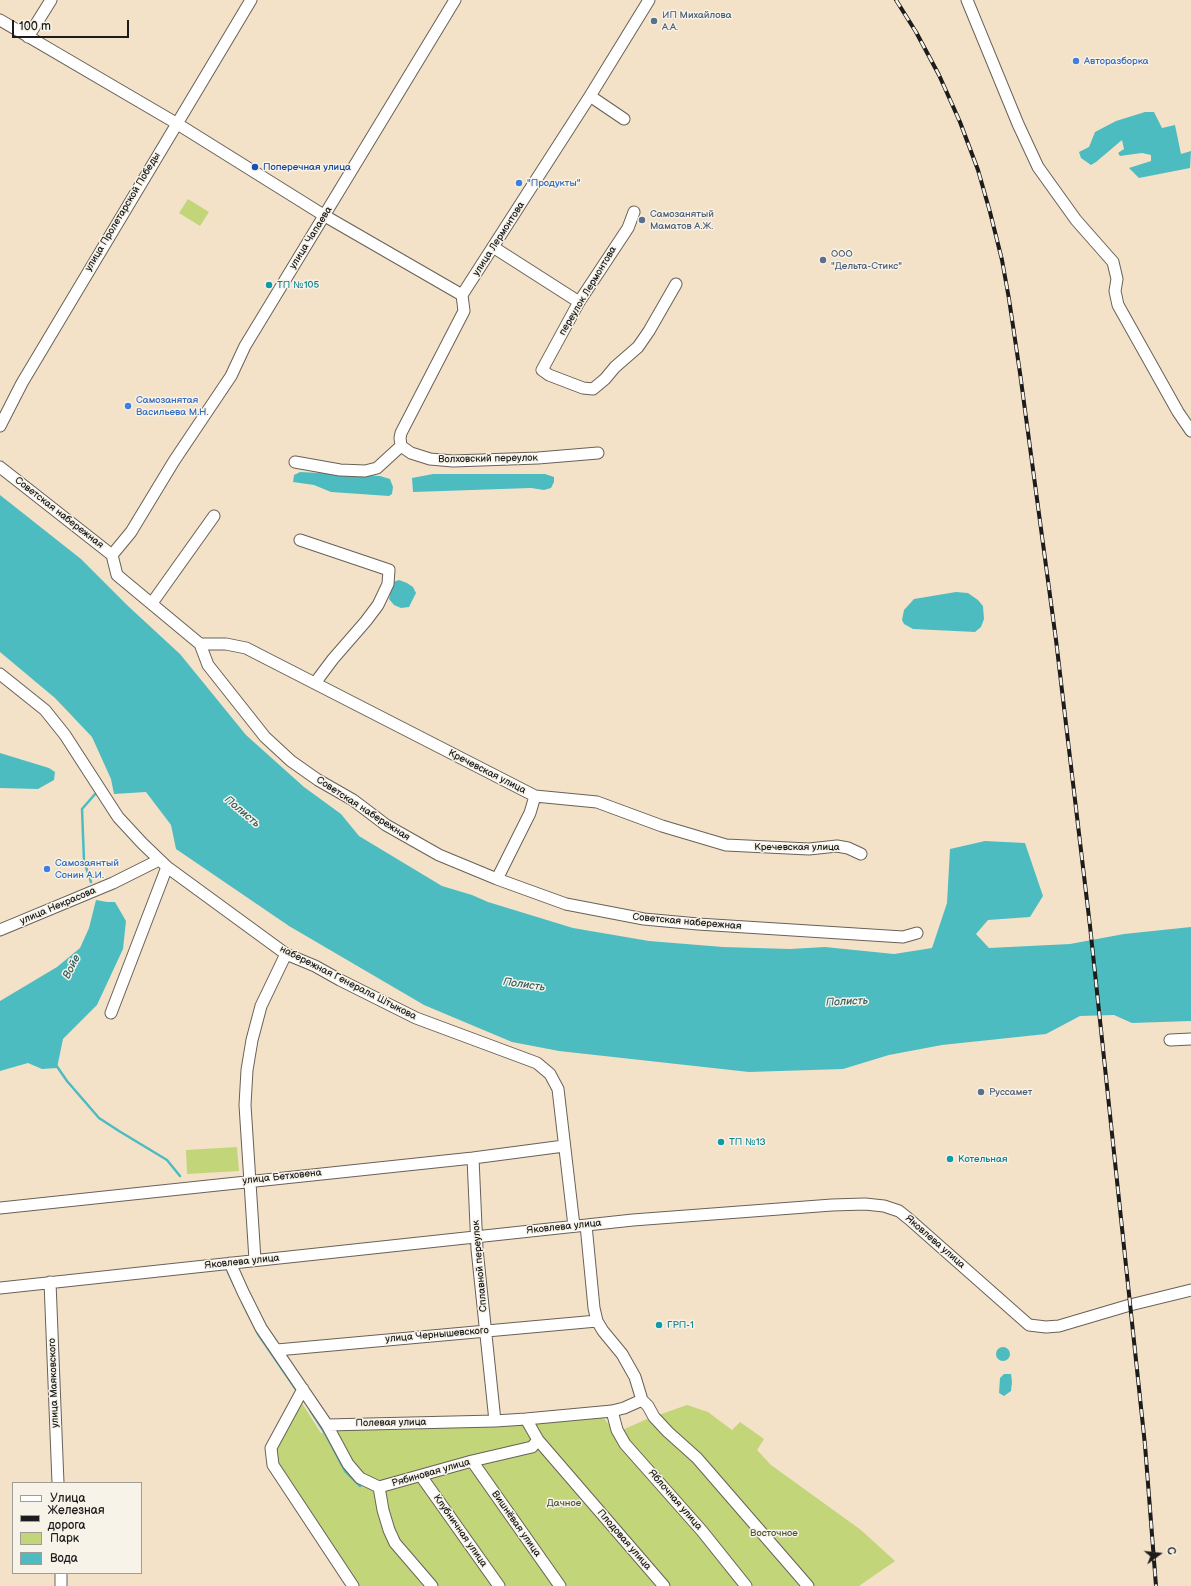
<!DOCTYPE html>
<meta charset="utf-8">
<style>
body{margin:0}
#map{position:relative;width:1191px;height:1586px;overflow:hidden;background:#f4e2c8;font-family:"Balsamiq Sans",sans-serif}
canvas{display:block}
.legend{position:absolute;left:12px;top:1482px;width:130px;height:92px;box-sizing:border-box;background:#f7f3e8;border:1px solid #9f9d96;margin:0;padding:5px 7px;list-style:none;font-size:12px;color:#1c1c1c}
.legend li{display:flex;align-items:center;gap:8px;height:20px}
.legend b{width:20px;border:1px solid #9f9d96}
.north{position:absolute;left:1139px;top:1534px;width:40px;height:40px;-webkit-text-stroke:3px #f7f3e8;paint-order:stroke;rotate:75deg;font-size:11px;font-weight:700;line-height:16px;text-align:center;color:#1c1c1c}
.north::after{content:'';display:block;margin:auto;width:14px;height:18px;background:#1c1c1c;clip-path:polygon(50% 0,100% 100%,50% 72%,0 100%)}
.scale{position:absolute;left:12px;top:20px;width:117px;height:18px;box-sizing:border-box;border:2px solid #1c1c1c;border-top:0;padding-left:5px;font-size:12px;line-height:14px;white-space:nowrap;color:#1c1c1c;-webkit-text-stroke:3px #f7f3e8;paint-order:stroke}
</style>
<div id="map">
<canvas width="1191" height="1586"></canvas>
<ul class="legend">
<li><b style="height:5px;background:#fff"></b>Улица</li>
<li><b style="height:5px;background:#1c1c1c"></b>Железная дорога</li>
<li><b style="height:11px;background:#c2d578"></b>Парк</li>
<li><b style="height:11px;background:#4dbcc1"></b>Вода</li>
</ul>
<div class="north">С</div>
<div class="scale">100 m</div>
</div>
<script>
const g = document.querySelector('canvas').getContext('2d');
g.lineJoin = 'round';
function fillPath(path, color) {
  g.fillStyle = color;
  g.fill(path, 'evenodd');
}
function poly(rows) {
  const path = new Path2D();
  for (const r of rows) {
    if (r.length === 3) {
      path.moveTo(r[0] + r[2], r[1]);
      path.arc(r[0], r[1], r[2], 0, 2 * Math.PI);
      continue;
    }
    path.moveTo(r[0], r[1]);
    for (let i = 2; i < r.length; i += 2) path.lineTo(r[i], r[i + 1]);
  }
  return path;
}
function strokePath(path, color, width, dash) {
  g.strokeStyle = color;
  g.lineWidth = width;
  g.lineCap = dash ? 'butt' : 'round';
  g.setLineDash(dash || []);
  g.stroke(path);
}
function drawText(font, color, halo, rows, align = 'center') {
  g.font = font + ' "Balsamiq Sans",sans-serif';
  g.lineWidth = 3;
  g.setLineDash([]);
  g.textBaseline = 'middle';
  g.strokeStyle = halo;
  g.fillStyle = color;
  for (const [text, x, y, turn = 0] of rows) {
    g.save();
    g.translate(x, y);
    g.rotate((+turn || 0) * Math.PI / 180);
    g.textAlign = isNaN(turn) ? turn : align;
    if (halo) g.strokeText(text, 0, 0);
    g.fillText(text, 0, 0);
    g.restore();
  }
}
fillPath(poly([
 [188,199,209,212,200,226,179,213],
 [237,1147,239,1171,187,1174,186,1150],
 [296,1394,321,1433,335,1430,602,1416,740,1586,348,1586,306,1526,267,1466,267,1445],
 [687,1405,708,1412,732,1430,740,1422,764,1439,757,1450,771,1465,861,1530,895,1561,859,1586,749,1586,620,1431,647,1419]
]), '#c2d578');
fillPath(poly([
 [1145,112,1154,112,1162,128,1175,125,1181,154,1191,151,1190,168,1139,178,1129,168,1151,161,1151,155,1142,153,1120,156,1118,153,1124,149,1122,140,1096,162,1091,165,1081,158,1079,152,1089,147,1095,132,1116,121],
 [300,472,380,476,390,479,393,487,392,494,389,496,331,492,314,485,293,482,294,475],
 [433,474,545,474,554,477,554,482,551,488,544,490,531,488,413,492,412,478],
 [0,495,81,559,128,606,180,654,246,735,304,787,341,814,359,836,442,886,472,895,488,902,573,928,649,941,723,947,790,949,825,947,894,954,932,948,947,903,950,849,985,841,1025,843,1043,896,1030,917,988,920,976,934,989,948,1070,944,1124,934,1191,927,1191,1021,1132,1023,1114,1015,1080,1016,1046,1034,942,1045,889,1055,843,1069,749,1072,559,1051,512,1042,424,1005,289,926,176,849,171,825,146,792,114,794,111,779,92,737,55,698,0,652],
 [399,580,407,583,413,587,416,593,409,607,401,608,394,605,389,599,393,582],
 [956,592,968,593,978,600,983,606,984,619,981,627,975,632,913,629,904,624,902,620,904,610,914,599],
 [0,753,49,768,55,772,54,780,38,789,0,788],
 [96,900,107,902,115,902,126,921,123,949,97,1005,63,1039,57,1068,42,1069,28,1063,0,1071,0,1001,57,967,80,948,89,928],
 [1003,1354,7],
 [1004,1374,1011,1374,1012,1382,1011,1391,1004,1396,999,1393,1000,1378]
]), '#4dbcc1');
strokePath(poly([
 [91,882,84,861,82,809,96,793],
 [56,1065,67,1081,99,1118,119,1131,167,1160,180,1176],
 [228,1272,235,1287],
 [242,1302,258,1334,297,1391],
 [310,1410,326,1435,345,1471,360,1486]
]), '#4dbcc1', 2.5);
const minor = poly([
 [967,0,1018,124,1038,167,1076,220,1113,262,1117,279,1115,291,1118,305,1178,412,1191,431],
 [0,20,176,123,325,216,462,295],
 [28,37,51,0],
 [590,96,624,119],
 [634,212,628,228,579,302,542,370,549,375,583,388,593,389,605,379,615,367,638,347,649,331,676,284],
 [493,247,579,302],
 [0,426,22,383,251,0],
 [401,446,400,438,401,433,464,311,462,295,590,96,649,0],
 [401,446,411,453,430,459,453,461,538,458,598,453],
 [295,462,340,470,365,471,377,468,401,446],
 [0,467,112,555,117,575,200,644,208,665,265,737,291,761,318,780,353,800,386,825,439,855,497,879,566,904,644,919,698,924,903,937,917,933],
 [300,540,389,570,388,584,378,605,366,621,333,659,315,683],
 [112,555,131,532,174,461,231,376,245,346,455,0],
 [152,603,214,516],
 [200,644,226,644,246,648,535,796,597,802,662,826,726,845,809,849,837,846,848,848,861,854],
 [0,674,45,710,65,735,118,817,142,843,167,867,286,954,315,966,340,980,416,1018,537,1063,550,1074,558,1089,574,1226],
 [497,879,530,813,535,796],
 [0,930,113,883,159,860],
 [111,1013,167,867],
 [1170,1040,1191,1039],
 [473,1158,477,1249,495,1421],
 [0,1208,473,1158,564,1146],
 [586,1225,594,1308,597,1321,603,1331,622,1354,635,1377,642,1400,648,1406,654,1417,668,1432,697,1458,808,1586],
 [255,1260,245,1105,247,1070,252,1040,261,1006,286,954],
 [230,1263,243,1292,261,1328,327,1425,495,1421,526,1419,612,1411,624,1408,642,1400],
 [50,1282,58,1483],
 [0,1288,633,1220,832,1205,865,1204,884,1206,899,1211,909,1219,1029,1325,1046,1327,1059,1326,1130,1305,1191,1290],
 [277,1350,597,1321],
 [303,1389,271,1448,273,1465,353,1586],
 [612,1411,617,1430,625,1444,702,1531,746,1586],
 [526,1419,538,1440,664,1586],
 [327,1425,348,1464,360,1478,379,1487,472,1461,532,1447,538,1440],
 [472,1461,560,1586],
 [421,1476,499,1586],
 [379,1487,383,1510,389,1530,395,1543,432,1586],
 [61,1586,61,1573]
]);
strokePath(minor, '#686158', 13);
strokePath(minor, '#fff', 11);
const rail = poly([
 [896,0,916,32,939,75,960,122,978,170,990,212,1002,260,1009,299,1020,373,1056,640,1090,926,1145,1445,1156,1586]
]);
strokePath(rail, '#1c1c1c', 4);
strokePath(rail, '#f7f3e8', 2.5, [8]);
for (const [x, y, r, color] of [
 [654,21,4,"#5c6f8a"],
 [1076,61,4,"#3f7fe0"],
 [255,167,4,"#1a4fb4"],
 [519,183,4,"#3f7fe0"],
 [642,220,4,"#5c6f8a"],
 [823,260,4,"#5c6f8a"],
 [269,285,4,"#0f9aa8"],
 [128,406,4,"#3f7fe0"],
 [47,869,4,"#3f7fe0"],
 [981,1092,4,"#5c6f8a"],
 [721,1142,4,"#0f9aa8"],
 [950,1159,4,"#0f9aa8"],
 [659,1325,4,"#0f9aa8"]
]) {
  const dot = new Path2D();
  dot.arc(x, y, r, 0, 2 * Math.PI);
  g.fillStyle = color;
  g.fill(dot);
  strokePath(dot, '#f7f3e8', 1.5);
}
drawText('10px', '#4e5e75', '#f7f3e8', [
 ["ИП Михайлова",662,15],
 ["А.А.",662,27],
 ["Самозанятый",650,214],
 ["Маматов А.Ж.",650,226],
 ["ООО",831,254],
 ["\"Дельта-Стикс\"",831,266],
 ["Руссамет",989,1092]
], 'left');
drawText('10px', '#366cbe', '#f7f3e8', [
 ["Авторазборка",1084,61],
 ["\"Продукты\"",527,183],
 ["Самозанятая",136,400],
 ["Васильева М.Н.",136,412],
 ["Самозаянтый",55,863],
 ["Сонин А.И.",55,875]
], 'left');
drawText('10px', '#164399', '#f7f3e8', [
 ["Поперечная улица",263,167]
], 'left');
drawText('10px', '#1c1c1c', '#f7f3e8', [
 ["улица Пролетарской Победы",123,212,-59],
 ["улица Чапаева",311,238,-58],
 ["улица Лермонтова",499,239,-57],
 ["переулок Лермонтова",588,291,-59],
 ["Волховский переулок",488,459,-1],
 ["Советская набережная",59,513,38],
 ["Кречевская улица",487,772,27],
 ["Советская набережная",363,809,33],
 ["Кречевская улица",797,847],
 ["улица Некрасова",58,906,-23],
 ["Советская набережная",687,922,5],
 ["набережная Генерала Штыкова",348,983,27],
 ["улица Бетховена",282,1177,-6],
 ["Яковлева улица",564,1227,-6],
 ["Яковлева улица",935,1242,41],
 ["Яковлева улица",242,1262,-6],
 ["Сплавной переулок",480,1266,-95],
 ["улица Чернышевского",437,1335,-5],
 ["улица Маяковского",54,1383,-92],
 ["Полевая улица",391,1423,-1],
 ["Рябиновая улица",431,1473,-16],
 ["Яблочная улица",675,1500,49],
 ["Вишнёвая улица",516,1524,55],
 ["Клубничная улица",460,1531,55],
 ["Плодовая улица",624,1540,49]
]);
drawText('10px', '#0d838f', '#f7f3e8', [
 ["ТП №105",277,285],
 ["ТП №13",729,1142],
 ["Котельная",958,1159],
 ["ГРП-1",667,1325]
], 'left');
drawText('10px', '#4e5438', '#f7f3e8', [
 ["Дачное",564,1503],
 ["Восточное",774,1533]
]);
drawText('italic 11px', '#305c5e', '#f7f3e8', [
 ["Полисть",242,812,40],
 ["Войе",72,967,-63],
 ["Полисть",524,985,8],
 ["Полисть",847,1002,-3]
]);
</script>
